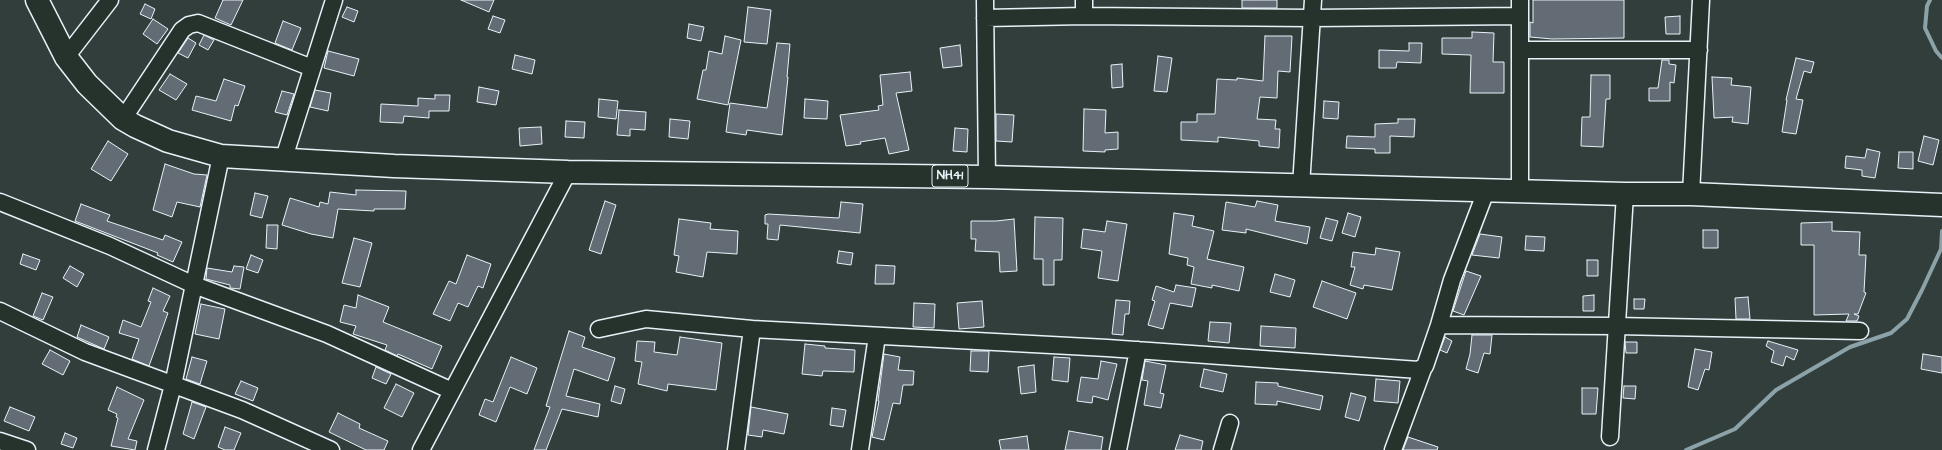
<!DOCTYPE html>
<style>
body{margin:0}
canvas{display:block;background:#323e3b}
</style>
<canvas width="1942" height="450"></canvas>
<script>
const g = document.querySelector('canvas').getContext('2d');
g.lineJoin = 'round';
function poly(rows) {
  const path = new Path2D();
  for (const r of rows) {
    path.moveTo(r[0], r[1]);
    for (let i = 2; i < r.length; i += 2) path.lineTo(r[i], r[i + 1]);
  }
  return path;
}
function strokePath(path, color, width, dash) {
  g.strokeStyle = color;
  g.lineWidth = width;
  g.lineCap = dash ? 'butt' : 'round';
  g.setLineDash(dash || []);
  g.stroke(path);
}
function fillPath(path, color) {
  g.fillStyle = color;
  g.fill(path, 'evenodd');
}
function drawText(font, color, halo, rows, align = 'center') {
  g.font = font + ' "Architects Daughter",sans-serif';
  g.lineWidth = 3.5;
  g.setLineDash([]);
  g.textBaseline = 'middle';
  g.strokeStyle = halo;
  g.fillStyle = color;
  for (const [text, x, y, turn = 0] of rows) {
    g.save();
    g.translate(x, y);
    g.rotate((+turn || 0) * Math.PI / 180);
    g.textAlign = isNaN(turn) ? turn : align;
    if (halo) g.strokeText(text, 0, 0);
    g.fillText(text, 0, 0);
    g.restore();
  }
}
strokePath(poly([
 [1930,0,1927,6,1925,28,1936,51,1942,58],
 [1686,450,1735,429,1776,390,1850,347,1891,333,1907,319,1922,290,1941,249,1942,231]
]), '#8ca2a9', 4);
const building = poly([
 [223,0,243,0,231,25,215,18,223,0],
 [461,0,494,0,489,12,461,0],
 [1242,0,1277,0,1277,8,1242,8,1242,0],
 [1533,0,1624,0,1624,38,1552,39,1530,37,1530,22,1533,23,1533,0],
 [145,4,155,9,151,19,140,14,145,4],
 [347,7,358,11,354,22,342,17,347,7],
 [748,7,771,10,767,44,744,42,748,7],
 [493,16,505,20,500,33,488,29,493,16],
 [1680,16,1680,34,1666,34,1665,17,1680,16],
 [153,19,168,29,157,44,143,34,153,19],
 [283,21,301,28,292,50,275,43,283,21],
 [689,24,704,27,701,41,687,38,689,24],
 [1472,32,1494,33,1493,62,1504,62,1504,93,1470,93,1471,55,1442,54,1442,38,1472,38,1472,32],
 [204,35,214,40,208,50,199,45,204,35],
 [725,36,741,40,728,105,697,99,703,70,706,70,709,51,722,54,725,36],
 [1265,36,1292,36,1290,72,1278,71,1277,98,1260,97,1257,119,1276,120,1275,129,1280,129,1279,148,1259,146,1259,141,1218,137,1218,142,1181,140,1181,122,1197,122,1197,114,1215,114,1217,79,1237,80,1237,78,1263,81,1265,36],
 [188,38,196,43,188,58,178,53,188,38],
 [777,43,790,44,787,77,788,77,782,135,747,130,746,135,726,132,730,103,767,108,777,43],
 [1409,43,1422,43,1421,63,1397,62,1396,68,1379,68,1379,50,1409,51,1409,43],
 [960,45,962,66,943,68,940,48,960,45],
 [328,51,359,59,354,76,324,68,328,51],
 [515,55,535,60,532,74,512,69,515,55],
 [1158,56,1172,58,1167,92,1154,91,1158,56],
 [1796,58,1814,62,1811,73,1804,71,1796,99,1803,100,1796,134,1782,132,1787,100,1786,100,1796,58],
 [1662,60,1669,60,1669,64,1676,65,1674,83,1670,82,1670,101,1649,101,1649,88,1658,88,1662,60],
 [1122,64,1123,87,1112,88,1111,65,1122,64],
 [910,72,912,91,896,93,909,150,889,154,885,138,860,142,861,144,846,146,840,115,879,110,878,106,883,105,880,75,910,72],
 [170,74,187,84,176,100,159,90,170,74],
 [1591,75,1610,75,1610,99,1606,99,1603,147,1581,146,1582,117,1590,117,1591,75],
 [1712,77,1732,78,1731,85,1751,87,1748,124,1732,122,1733,117,1714,118,1712,77],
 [224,79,245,86,238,106,235,105,231,121,192,110,196,96,216,101,224,79],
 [479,87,499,91,496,105,477,102,479,87],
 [315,90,331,93,328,111,310,107,315,90],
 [282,91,294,94,287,115,275,112,282,91],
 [435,95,450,95,449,111,429,111,429,118,404,116,403,123,380,122,381,104,418,106,418,98,435,99,435,95],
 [599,99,618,101,616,119,598,117,599,99],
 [805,99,828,101,827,119,804,118,805,99],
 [1324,101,1339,102,1338,119,1323,118,1324,101],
 [1084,109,1106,110,1105,133,1118,132,1118,149,1105,150,1105,152,1083,151,1084,109],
 [619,110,646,112,645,130,630,129,630,136,617,135,619,110],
 [996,114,1014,115,1012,142,996,141,996,114],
 [670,119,690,121,688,139,669,137,670,119],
 [1398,119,1415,119,1414,137,1390,136,1390,153,1375,153,1375,149,1346,148,1347,136,1375,137,1375,124,1398,123,1398,119],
 [566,121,585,122,584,138,565,137,566,121],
 [541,127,542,144,520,146,519,128,541,127],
 [955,128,968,129,967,152,953,151,955,128],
 [1924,136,1939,140,1933,165,1918,161,1924,136],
 [108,141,128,154,111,181,91,169,108,141],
 [1867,149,1880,152,1875,178,1862,176,1862,170,1845,168,1846,156,1865,158,1867,149],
 [1899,152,1913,152,1913,169,1898,168,1899,152],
 [165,164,194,174,207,175,200,207,177,202,172,217,153,210,165,164],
 [356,190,406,191,405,209,374,209,374,211,338,209,333,238,311,234,282,225,290,198,319,207,320,202,328,204,330,192,356,195,356,190],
 [255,193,268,196,262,218,250,215,255,193],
 [605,201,616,205,601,254,589,250,605,201],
 [1257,201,1278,205,1275,221,1310,227,1307,244,1246,229,1246,233,1222,230,1226,202,1255,207,1257,201],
 [841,202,863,204,860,233,780,225,778,240,767,239,768,224,765,224,765,215,768,214,839,218,841,202],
 [81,204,110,215,107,221,163,240,165,235,182,242,173,262,157,255,158,253,75,221,81,204],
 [1174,213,1194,216,1192,226,1214,231,1207,259,1244,267,1239,291,1212,285,1212,288,1191,284,1194,267,1187,265,1188,258,1169,254,1174,213],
 [1348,213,1361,217,1355,237,1342,233,1348,213],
 [1035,217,1063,218,1062,260,1054,260,1054,285,1043,285,1043,259,1034,259,1035,217],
 [1326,218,1338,221,1332,241,1320,238,1326,218],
 [679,219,711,223,710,229,738,231,737,254,707,252,703,277,676,272,679,256,674,255,679,219],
 [1014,219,1017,271,1000,272,999,252,975,251,976,239,971,239,971,221,996,221,1014,219],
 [1107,221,1127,224,1118,281,1098,278,1102,251,1081,248,1083,229,1105,232,1107,221],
 [1832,222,1832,231,1860,232,1859,255,1866,255,1864,292,1866,293,1858,314,1854,314,1859,316,1857,321,1846,321,1849,314,1814,315,1814,245,1801,245,1801,223,1832,222],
 [267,225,278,225,277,249,266,248,267,225],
 [1703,230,1718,230,1718,248,1703,248,1703,230],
 [1480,234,1502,237,1499,258,1472,255,1480,234],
 [1526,236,1545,237,1544,251,1525,250,1526,236],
 [354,238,372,243,360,287,342,283,354,238],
 [1376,248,1400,252,1392,290,1364,285,1363,289,1350,285,1355,267,1351,267,1353,252,1375,255,1376,248],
 [839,251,853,253,851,265,837,263,839,251],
 [23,254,40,260,36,270,20,264,23,254],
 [251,255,263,260,258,273,246,269,251,255],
 [467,255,491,264,483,288,478,286,468,307,458,303,450,321,433,314,449,281,456,284,467,255],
 [1587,260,1598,260,1598,276,1587,276,1587,260],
 [876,265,895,266,894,284,875,284,876,265],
 [70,266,84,274,77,287,63,278,70,266],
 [234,266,244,267,240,289,230,288,230,285,206,279,207,268,232,272,234,266],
 [1466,271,1481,276,1464,315,1453,311,1466,271],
 [1275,274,1295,280,1290,297,1270,292,1275,274],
 [1322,281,1356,293,1347,319,1313,307,1322,281],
 [1176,285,1196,288,1192,307,1170,303,1163,329,1148,325,1155,301,1152,300,1156,286,1174,292,1176,285],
 [153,288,170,296,163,311,168,313,149,366,132,359,139,339,119,333,123,320,141,327,151,302,148,301,153,288],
 [42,293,53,297,43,320,33,316,42,293],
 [358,295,389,307,383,322,442,346,432,369,398,354,397,356,385,350,387,345,353,334,356,326,340,322,344,305,356,308,358,295],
 [1594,295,1594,311,1583,311,1583,296,1594,295],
 [1748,297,1750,319,1736,319,1735,298,1748,297],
 [1634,299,1645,299,1644,309,1634,309,1634,299],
 [1116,300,1130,301,1129,314,1125,314,1123,335,1112,334,1116,300],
 [982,301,984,327,959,329,957,303,982,301],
 [914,303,935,304,934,328,913,327,914,303],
 [201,304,225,309,219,339,195,334,201,304],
 [1210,322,1231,323,1229,343,1208,341,1210,322],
 [81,325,109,337,104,349,77,337,81,325],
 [1261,326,1296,328,1295,348,1260,346,1261,326],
 [569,331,585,337,582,347,615,358,608,381,574,369,566,396,600,404,598,417,562,409,546,450,534,450,550,407,546,406,569,331],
 [1472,335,1492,335,1490,354,1484,353,1478,373,1466,369,1470,354,1472,335],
 [680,337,722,343,716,390,668,384,667,391,638,384,642,362,635,361,637,341,655,342,654,352,677,355,680,337],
 [1445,337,1452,341,1447,353,1440,350,1445,337],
 [1768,341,1798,350,1794,360,1786,356,1783,366,1771,362,1774,351,1766,346,1768,341],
 [1625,342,1637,342,1637,353,1626,353,1625,342],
 [805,344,825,346,825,348,855,350,854,372,823,371,822,376,802,374,805,344],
 [1695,349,1712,352,1709,370,1705,369,1698,390,1688,387,1695,349],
 [50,350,70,361,63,375,42,364,50,350],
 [971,351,989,351,988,372,970,371,971,351],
 [884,354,900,357,898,370,914,371,913,385,903,385,900,404,893,403,884,440,872,437,879,401,878,401,884,354],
 [1923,354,1942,357,1942,373,1921,369,1923,354],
 [192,357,207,361,200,384,186,379,192,357],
 [511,357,537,368,527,394,510,387,496,422,479,415,485,399,493,402,511,357],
 [1054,357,1070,358,1068,382,1052,380,1054,357],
 [1101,361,1117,364,1108,400,1093,396,1092,403,1077,401,1081,377,1098,379,1101,361],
 [1145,361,1166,365,1160,393,1164,394,1161,408,1144,405,1148,381,1142,380,1145,361],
 [1034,365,1036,392,1021,394,1018,367,1034,365],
 [376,367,391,374,386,384,372,378,376,367],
 [1204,369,1227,374,1223,392,1200,387,1204,369],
 [1376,379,1400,381,1398,403,1374,401,1376,379],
 [241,381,258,388,253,401,235,394,241,381],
 [1256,382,1278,383,1278,386,1323,396,1320,410,1277,401,1277,405,1255,404,1256,382],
 [396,384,414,393,402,417,384,408,396,384],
 [615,386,625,389,621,404,611,401,615,386],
 [1624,386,1636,386,1635,399,1623,398,1624,386],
 [117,387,144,400,128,439,137,441,135,450,111,446,118,418,116,417,117,414,108,410,117,387],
 [1582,388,1598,388,1596,414,1582,414,1582,388],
 [1351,393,1366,397,1359,421,1345,417,1351,393],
 [192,402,206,407,194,439,183,434,192,402],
 [10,407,35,417,29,431,4,421,10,407],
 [751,407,788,414,784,434,763,430,762,437,748,435,751,407],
 [832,408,846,410,843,427,830,425,832,408],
 [338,413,360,424,359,428,388,441,384,450,366,450,329,432,338,413],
 [225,427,241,433,234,450,225,450,218,447,225,427],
 [1069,431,1103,437,1101,450,1065,450,1069,431],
 [65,433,77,438,73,448,61,444,65,433],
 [1180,435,1203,441,1201,450,1175,450,1180,435],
 [1027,436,1029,450,1001,450,999,440,1027,436],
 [1408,437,1438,447,1437,450,1403,450,1408,437]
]);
fillPath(building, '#636b75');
strokePath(building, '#e8f1f8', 1);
const minor = poly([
 [985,0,987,177],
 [1084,0,1084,16],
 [1520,0,1520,191],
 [985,18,1084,16,1311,18,1520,16],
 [1520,50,1699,50],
 [66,57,110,0],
 [123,119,182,30,189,25,198,23,312,68],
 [283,161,334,0],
 [1301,186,1313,0],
 [1691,194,1701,0],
 [0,202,110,246,194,285,327,334,452,391],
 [0,311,85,352,242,410,331,450],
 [1439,325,1616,326,1860,331],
 [599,329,646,319,752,329,1107,348,1419,370,1425,366,1439,325,1452,280,1486,191],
 [1610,437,1625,194],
 [0,441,27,450],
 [156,450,173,385,221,156],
 [421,450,568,172],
 [736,450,752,329],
 [860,450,877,336],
 [1118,450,1138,350],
 [1222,450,1230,423],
 [1393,450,1423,369]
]);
const highway = poly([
 [37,0,66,57,87,84,123,119,135,126,168,141,221,156,394,166,568,172,987,177,1625,194,1691,194,1942,205]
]);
strokePath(minor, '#e8f1f8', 19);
strokePath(highway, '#e8f1f8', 25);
strokePath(minor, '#26332d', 16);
strokePath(highway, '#26332d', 22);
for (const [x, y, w] of [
 [950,176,36]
]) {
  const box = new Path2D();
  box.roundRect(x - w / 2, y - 11, w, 22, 3);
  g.fillStyle = '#26332d';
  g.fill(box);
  strokePath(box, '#e8f1f8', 1);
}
drawText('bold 13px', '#e8f1f8', null, [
 ["NH41",950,176]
]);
</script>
